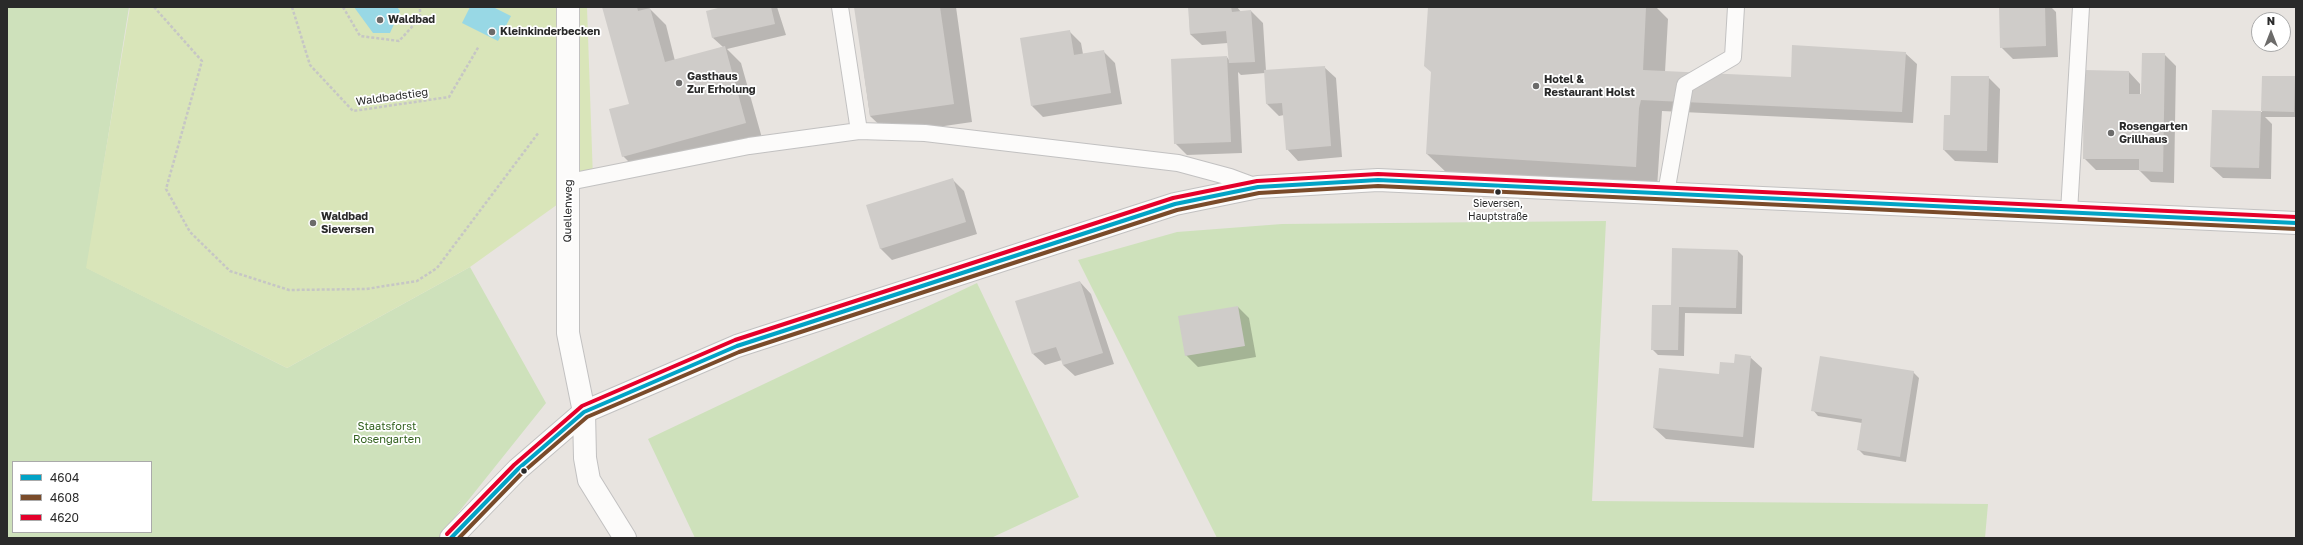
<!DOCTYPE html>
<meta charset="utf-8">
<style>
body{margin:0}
#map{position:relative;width:2303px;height:545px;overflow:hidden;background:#e8e4e0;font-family:"Golos Text",sans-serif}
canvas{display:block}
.frame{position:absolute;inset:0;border:8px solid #2a2a2a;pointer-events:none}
.legend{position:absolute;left:12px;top:461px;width:140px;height:72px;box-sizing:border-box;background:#fff;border:1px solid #aaa;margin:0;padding:5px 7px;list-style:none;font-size:12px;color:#2a2a2a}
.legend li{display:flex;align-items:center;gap:8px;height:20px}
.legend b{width:20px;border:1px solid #aaa}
.north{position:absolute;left:2251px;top:12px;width:40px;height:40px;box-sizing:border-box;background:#fff;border:1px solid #aaa;border-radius:50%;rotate:0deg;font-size:11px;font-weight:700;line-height:16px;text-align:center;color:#2a2a2a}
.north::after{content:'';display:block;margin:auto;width:14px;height:18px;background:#6c6b6a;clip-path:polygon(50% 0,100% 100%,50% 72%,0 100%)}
</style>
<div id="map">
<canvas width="2303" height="545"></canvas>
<div class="frame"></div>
<ul class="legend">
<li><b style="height:5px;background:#02a3c6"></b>4604</li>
<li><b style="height:5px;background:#7a4b2a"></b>4608</li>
<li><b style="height:5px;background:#e4002b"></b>4620</li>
</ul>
<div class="north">N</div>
</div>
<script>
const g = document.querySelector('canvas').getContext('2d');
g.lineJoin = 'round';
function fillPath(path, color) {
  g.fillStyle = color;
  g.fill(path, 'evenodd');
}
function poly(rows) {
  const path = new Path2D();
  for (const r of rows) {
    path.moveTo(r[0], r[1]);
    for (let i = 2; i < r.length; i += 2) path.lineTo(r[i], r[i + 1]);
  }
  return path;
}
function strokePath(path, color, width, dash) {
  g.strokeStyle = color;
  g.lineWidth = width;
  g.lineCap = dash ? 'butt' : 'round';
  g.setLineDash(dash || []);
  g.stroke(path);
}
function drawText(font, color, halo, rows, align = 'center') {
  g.font = font + ' "Golos Text",sans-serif';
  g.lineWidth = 3.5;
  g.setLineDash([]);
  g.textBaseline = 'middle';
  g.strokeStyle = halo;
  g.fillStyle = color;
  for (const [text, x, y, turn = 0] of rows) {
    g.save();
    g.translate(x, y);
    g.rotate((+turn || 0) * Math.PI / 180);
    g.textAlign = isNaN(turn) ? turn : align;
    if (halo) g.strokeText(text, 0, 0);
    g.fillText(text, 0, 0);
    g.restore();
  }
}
fillPath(poly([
 [7,7,129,7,87,268,287,368,470,267,546,403,438,538,7,538],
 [13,462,151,462,151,532,13,532],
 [1606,221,1592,501,1988,504,1985,538,1217,538,1078,260,1177,232,1282,224],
 [977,283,1079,497,991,538,695,538,648,439]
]), '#cee1bb');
fillPath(poly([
 [130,7,587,7,593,179,470,267,287,368,86,268]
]), '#d9e5b9');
fillPath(poly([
 [354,7,397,7,400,11,390,33,373,33],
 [470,7,493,7,511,16,498,41,462,23]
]), '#98d8e5');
fillPath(poly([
 [603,7,648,7,666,25,675,61,723,47,713,38,726,7,777,7,786,35,727,49,741,63,762,138,639,172,623,156,630,105],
 [855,7,956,7,972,122,889,134,870,116],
 [1189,7,1237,7,1241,12,1251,11,1263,23,1266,71,1324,67,1336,78,1342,157,1298,161,1287,149,1284,115,1279,116,1267,104,1265,73,1241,75,1238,72,1242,153,1187,155,1175,143,1227,57,1229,60,1228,43,1202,45,1190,34],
 [1429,7,1656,7,1668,19,1665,72,1791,78,1905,53,1917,64,1913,123,1662,111,1657,188,1449,175,1427,154,1432,72],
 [2000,7,2051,7,2056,12,2058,57,2013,59,2001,47],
 [1069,31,1081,43,1083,54,1103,51,1115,63,1122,104,1043,117,1032,106],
 [2164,54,2176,66,2174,183,2151,182,2139,170,2096,170,2084,158,2129,72,2140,84,2140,95,2142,95],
 [1988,77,2000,89,1998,163,1955,161,1944,150,1951,116],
 [2263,77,2294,77,2296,79,2296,117,2265,117,2272,124,2271,179,2223,178,2211,167,2213,111,2262,112],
 [952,179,964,191,977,234,892,260,880,248],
 [1737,250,1743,256,1742,314,1685,313,1684,356,1658,355,1652,349,1672,306],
 [1080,282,1091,294,1114,364,1075,376,1063,365,1062,360,1045,365,1033,354],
 [1238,307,1249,318,1256,357,1198,367,1186,355],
 [1750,357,1762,368,1754,448,1666,439,1654,428,1735,364],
 [1913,372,1919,378,1906,462,1864,455,1858,449,1862,423,1818,416,1813,410]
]), '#0003');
fillPath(poly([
 [602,7,637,7,638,11,650,8,665,62,725,46,746,123,622,157,609,109,629,104],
 [722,7,771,7,775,24,712,38,706,11],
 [854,7,940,7,954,104,870,116],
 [1188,7,1231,7,1232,12,1251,10,1255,62,1229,63,1226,31,1190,34],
 [1428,7,1646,7,1643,70,1791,77,1792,45,1906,52,1902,112,1641,100,1639,108,1636,167,1426,154,1431,72,1424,66],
 [1999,7,2045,7,2046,46,2000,48],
 [1070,30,1074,55,1104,50,1111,93,1031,106,1020,38],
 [2142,53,2165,53,2163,172,2139,171,2139,159,2083,159,2084,70,2129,71,2129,94,2141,94],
 [1227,56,1231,142,1174,144,1171,59],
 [1325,66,1331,146,1286,150,1282,103,1266,104,1264,70],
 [1951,76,1989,76,1987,151,1943,150,1944,115,1950,115],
 [2262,76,2295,76,2294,112,2261,111],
 [2212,110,2261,111,2259,168,2210,167],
 [953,178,966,222,880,249,866,205],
 [1672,248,1738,250,1736,308,1679,307,1678,350,1651,350,1652,305,1671,305],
 [1080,281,1103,353,1063,365,1056,347,1032,354,1015,301],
 [1238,306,1245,346,1185,356,1178,316],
 [1735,354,1751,356,1743,437,1653,428,1659,368,1719,374,1720,362,1734,363],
 [1820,356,1914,371,1900,457,1857,450,1862,419,1811,411]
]), '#cfccc9');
const lane = poly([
 [840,7,859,131],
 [569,182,749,146,859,131,925,133,1178,163,1230,177,1257,187],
 [1666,193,1685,85,1733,57,1736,7],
 [2069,212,2081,7]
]);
const street = poly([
 [568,7,568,333,584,412,585,458,589,480,625,538]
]);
const secondary = poly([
 [451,538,518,469,584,412,737,346,1175,204,1258,187,1378,180,2296,223]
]);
strokePath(lane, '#c2c1c1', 18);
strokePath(street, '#c2c1c1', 24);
strokePath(secondary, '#c2c1c1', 24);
strokePath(poly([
 [154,7,202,61,166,189,190,232,230,271,289,290,366,289,417,281,437,268,539,132],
 [292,7,310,65,353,111,449,97,479,46],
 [343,7,360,36,399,41,420,18,420,7]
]), '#c6c6c5', 2.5, [3, 2]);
strokePath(lane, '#fcfbfa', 16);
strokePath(street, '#fcfbfa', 22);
strokePath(secondary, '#fcfbfa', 22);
strokePath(poly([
 [451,538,518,469,584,412,737,346,1175,204,1258,187,1378,180,2296,223]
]), '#02a3c6', 4);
strokePath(poly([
 [459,538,522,473,587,417,739,352,1177,210,1259,193,1378,186,2296,229]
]), '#7a4b2a', 4);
strokePath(poly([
 [447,534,514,465,582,406,735,340,1173,198,1257,181,1378,174,2296,217]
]), '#e4002b', 4);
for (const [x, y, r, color] of [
 [380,20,4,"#6c6b6a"],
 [492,32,4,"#6c6b6a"],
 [679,83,4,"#6c6b6a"],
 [1536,86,4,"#6c6b6a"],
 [2111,133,4,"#6c6b6a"],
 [1498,192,3.5,"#2a2a2a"],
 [313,223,4,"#6c6b6a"],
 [524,471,3.5,"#2a2a2a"]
]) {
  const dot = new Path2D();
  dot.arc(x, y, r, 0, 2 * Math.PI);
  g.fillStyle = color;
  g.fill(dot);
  strokePath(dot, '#fff', 1.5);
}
drawText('10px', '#2a2a2a', '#fff', [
 ["Sieversen,",1498,204],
 ["Hauptstraße",1498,217]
]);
drawText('bold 11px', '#2a2a2a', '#fff', [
 ["Waldbad",388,20],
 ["Kleinkinderbecken",500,32],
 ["Gasthaus",687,77],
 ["Zur Erholung",687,90],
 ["Hotel &",1544,80],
 ["Restaurant Holst",1544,93],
 ["Rosengarten",2119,127],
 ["Grillhaus",2119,140],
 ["Waldbad",321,217],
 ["Sieversen",321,230]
], 'left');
drawText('11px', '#2a2a2a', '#fff', [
 ["Waldbadstieg",392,97,-8],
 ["Quellenweg",568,211,-89]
]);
drawText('11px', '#33621f', '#fff', [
 ["Staatsforst",387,427],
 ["Rosengarten",387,440]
]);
</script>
